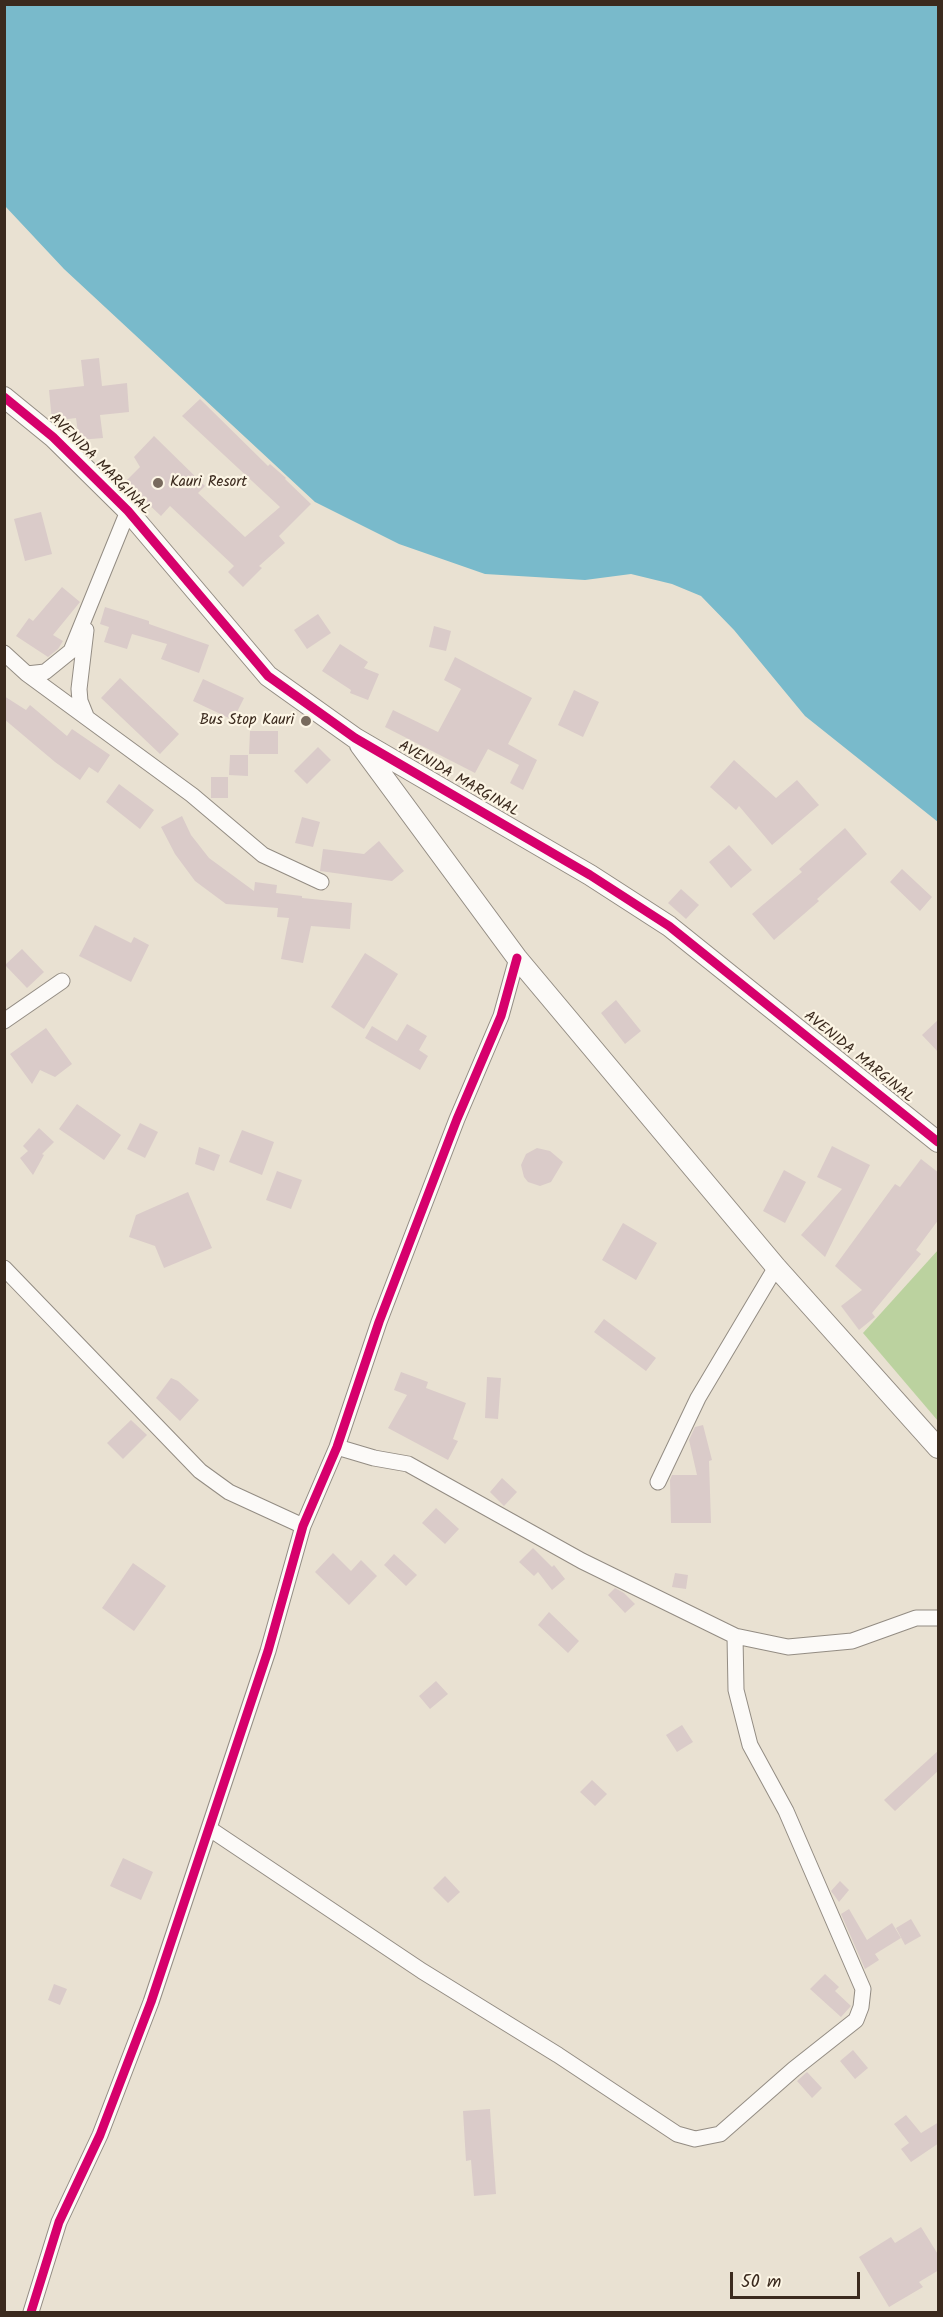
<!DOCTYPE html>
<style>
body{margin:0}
#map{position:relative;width:943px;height:2317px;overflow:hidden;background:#e9e1d2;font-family:Kalam,sans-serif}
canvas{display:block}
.frame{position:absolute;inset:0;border:6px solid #3b2a1e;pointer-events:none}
.scale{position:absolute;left:730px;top:2272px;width:130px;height:27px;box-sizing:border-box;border:3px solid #3b2a1e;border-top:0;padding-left:8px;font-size:18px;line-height:21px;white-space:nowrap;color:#3b2a1e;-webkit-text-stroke:4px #fcf5e5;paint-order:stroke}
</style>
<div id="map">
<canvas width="943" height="2317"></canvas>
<div class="frame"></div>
<div class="scale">50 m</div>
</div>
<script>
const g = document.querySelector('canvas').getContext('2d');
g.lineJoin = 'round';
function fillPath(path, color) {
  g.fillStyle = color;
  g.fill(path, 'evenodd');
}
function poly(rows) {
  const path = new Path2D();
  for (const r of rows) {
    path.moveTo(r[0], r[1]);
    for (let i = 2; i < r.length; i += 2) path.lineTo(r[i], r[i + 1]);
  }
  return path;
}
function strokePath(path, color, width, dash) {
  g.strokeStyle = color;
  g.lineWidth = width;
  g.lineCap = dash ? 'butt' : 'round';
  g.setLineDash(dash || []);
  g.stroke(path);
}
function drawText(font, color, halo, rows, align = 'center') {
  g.font = font + ' Kalam,sans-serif';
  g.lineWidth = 4.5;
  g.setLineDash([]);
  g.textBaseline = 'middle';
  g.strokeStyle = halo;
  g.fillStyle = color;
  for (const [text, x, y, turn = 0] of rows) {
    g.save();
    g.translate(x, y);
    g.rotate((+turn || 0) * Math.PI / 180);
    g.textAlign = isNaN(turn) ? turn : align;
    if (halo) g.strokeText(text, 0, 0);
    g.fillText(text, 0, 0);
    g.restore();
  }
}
fillPath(poly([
 [938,1250,938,1421,863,1333]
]), '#bbd29f');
fillPath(poly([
 [5,4,938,5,938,822,805,716,734,630,701,596,672,584,631,574,585,580,485,574,399,544,315,502,64,269,5,206]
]), '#79bacb');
fillPath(poly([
 [99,358,102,386,127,383,129,412,100,415,103,438,79,440,76,418,52,421,49,390,84,386,81,360],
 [200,399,268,466,270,464,286,478,285,479,311,504,279,536,285,543,259,566,262,568,243,587,228,572,234,566,170,506,161,516,125,482,140,467,134,457,154,436,205,486,198,493,245,537,280,507,182,416],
 [41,512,52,554,25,561,14,519],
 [62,587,80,602,53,635,63,641,58,649,48,657,16,636,29,618,33,621],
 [105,607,149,621,149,624,209,645,199,673,161,659,167,644,132,634,127,649,104,642,109,627,100,624],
 [318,614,331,633,307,649,294,630],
 [434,626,451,631,446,651,429,647],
 [340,644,368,662,364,668,379,674,368,700,350,693,351,690,322,671],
 [455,657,532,698,508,744,537,760,523,790,510,783,519,765,488,749,475,773,385,727,393,710,438,732,461,689,444,680],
 [120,678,179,734,160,754,101,698],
 [203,679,244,698,233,720,193,701],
 [574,690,599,702,583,737,558,725],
 [4,696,26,710,30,705,67,736,72,729,110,755,98,773,89,767,80,780,55,762,4,719],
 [250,731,278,731,278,754,249,754],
 [318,747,331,760,307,784,294,771],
 [230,755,248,755,248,776,229,775],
 [734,760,776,798,797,780,819,805,772,845,739,806,736,810,710,787],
 [211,777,228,777,228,798,211,798],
 [119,784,154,810,140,829,106,802],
 [182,816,191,835,209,858,254,891,255,882,277,885,276,893,302,896,302,898,352,903,350,929,311,926,303,963,281,959,289,918,277,917,278,908,226,904,195,881,175,854,161,827],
 [302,817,320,822,313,847,295,843],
 [845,828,867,854,817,899,819,901,774,940,752,914,802,872,799,869],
 [379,841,404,871,392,881,320,871,323,849,364,854],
 [729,845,752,870,731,888,709,862],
 [902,869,932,897,920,911,890,882],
 [681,889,699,905,686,919,668,903],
 [95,925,131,943,134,937,149,945,131,982,79,956],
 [22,949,44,972,27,988,5,965],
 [365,953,398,974,364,1029,331,1007],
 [616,1000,641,1031,625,1044,601,1013],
 [939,1019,939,1053,922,1035],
 [407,1024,427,1036,419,1050,428,1056,420,1070,365,1038,372,1026,397,1041],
 [46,1028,72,1064,55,1077,40,1070,32,1084,10,1054],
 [77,1104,121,1135,104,1160,59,1129],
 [140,1123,158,1132,145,1158,127,1149],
 [39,1128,54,1142,42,1154,44,1155,33,1175,20,1158,28,1151,23,1146],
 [242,1130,274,1142,262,1175,229,1162],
 [832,1146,870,1165,825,1257,801,1235,842,1189,817,1177],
 [199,1147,220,1155,214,1171,195,1164],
 [537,1148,550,1151,563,1162,551,1182,540,1186,528,1182,524,1177,521,1165,526,1154],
 [921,1159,939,1173,939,1219,916,1250,921,1254,872,1313,875,1317,859,1330,841,1306,862,1290,835,1266,895,1184,900,1187],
 [784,1170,806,1182,785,1223,763,1211],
 [277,1171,302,1180,291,1209,266,1200],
 [188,1192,212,1248,164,1268,155,1246,129,1237,136,1215],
 [623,1223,657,1243,636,1280,602,1260],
 [604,1319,656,1358,646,1371,594,1332],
 [401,1372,428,1382,426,1388,466,1403,453,1439,458,1441,448,1460,388,1428,407,1395,394,1390],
 [487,1377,501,1378,498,1419,485,1418],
 [171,1378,178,1381,199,1400,180,1421,156,1398],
 [131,1420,147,1435,123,1459,107,1443],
 [703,1425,712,1460,709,1461,711,1523,671,1523,670,1480,672,1475,697,1475,689,1440,695,1427],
 [502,1478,517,1492,504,1506,490,1492],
 [436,1508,459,1529,445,1544,422,1523],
 [533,1548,552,1567,554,1565,565,1579,552,1590,538,1572,534,1576,519,1562],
 [333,1553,351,1571,361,1560,377,1576,349,1605,315,1572],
 [394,1554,417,1575,406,1586,384,1565],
 [133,1563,166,1586,134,1631,102,1608],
 [675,1573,688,1575,686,1589,672,1587],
 [615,1588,624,1593,635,1604,625,1613,608,1595],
 [549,1612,579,1641,568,1653,538,1625],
 [436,1681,448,1694,430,1709,419,1696],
 [682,1725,693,1742,677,1752,666,1735],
 [939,1750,939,1770,895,1811,884,1800],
 [592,1780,607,1794,595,1806,580,1792],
 [123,1858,153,1872,141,1900,110,1886],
 [445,1876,460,1892,448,1903,433,1888],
 [840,1881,849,1890,839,1902,831,1891],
 [849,1909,867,1940,892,1923,901,1938,875,1954,879,1960,865,1969,841,1914],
 [911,1919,921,1936,905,1945,896,1928],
 [825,1974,839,1987,835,1991,851,2006,841,2017,810,1989],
 [54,1984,67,1989,60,2005,48,2000],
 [853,2050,868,2068,855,2079,840,2061],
 [807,2072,822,2088,812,2098,797,2081],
 [490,2109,496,2194,474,2196,471,2160,466,2161,463,2111],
 [906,2115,921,2133,939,2122,939,2143,911,2162,901,2149,909,2143,894,2124],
 [921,2227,939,2256,939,2270,919,2282,923,2287,889,2307,859,2257,891,2237,895,2243]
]), '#dacbc9');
const minor = poly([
 [4,653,27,674,45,672,71,651,128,511],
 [27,674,192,795,263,855,321,882],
 [86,716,80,701,79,689,86,630],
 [4,1021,62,981],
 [4,1268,200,1471,229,1492,303,1526],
 [337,1447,374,1458,408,1464,582,1561,735,1636,788,1647,852,1641,916,1618,938,1618],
 [658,1482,698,1398,776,1267],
 [210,1829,422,1971,558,2055,677,2134,695,2139,720,2134,794,2069,856,2020,861,2007,863,1989,786,1811,750,1745,736,1690,735,1636],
 [31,2312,59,2222,100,2135,151,2002,268,1651,303,1526,337,1447,379,1322,457,1119,501,1016,517,958]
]);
const tertiary = poly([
 [4,397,53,437,128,511,268,676,355,738,590,875,669,926,938,1142],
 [360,745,517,958,776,1267,938,1448]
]);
strokePath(minor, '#938c83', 17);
strokePath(tertiary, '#938c83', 22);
strokePath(minor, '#fcfaf8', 15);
strokePath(tertiary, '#fcfaf8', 20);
strokePath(poly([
 [4,397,53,437,128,511,268,676,355,738,590,875,669,926,938,1142],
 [31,2312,59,2222,100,2135,151,2002,268,1651,303,1526,337,1447,379,1322,457,1119,501,1016,517,958]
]), '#d6006c', 9);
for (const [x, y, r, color] of [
 [158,483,6,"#786a5d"],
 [306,721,6,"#786a5d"]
]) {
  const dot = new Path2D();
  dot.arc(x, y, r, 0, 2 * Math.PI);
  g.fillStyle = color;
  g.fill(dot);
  strokePath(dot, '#fcf5e5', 2);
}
drawText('15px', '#3b2a1e', '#fcf5e5', [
 ["AVENIDA MARGINAL",99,465,45],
 ["AVENIDA MARGINAL",458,780,30],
 ["AVENIDA MARGINAL",858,1058,39]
]);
drawText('15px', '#3b2a1e', '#fcf5e5', [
 ["Kauri Resort",170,483],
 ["Bus Stop Kauri",294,721,"right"]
], 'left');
</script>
